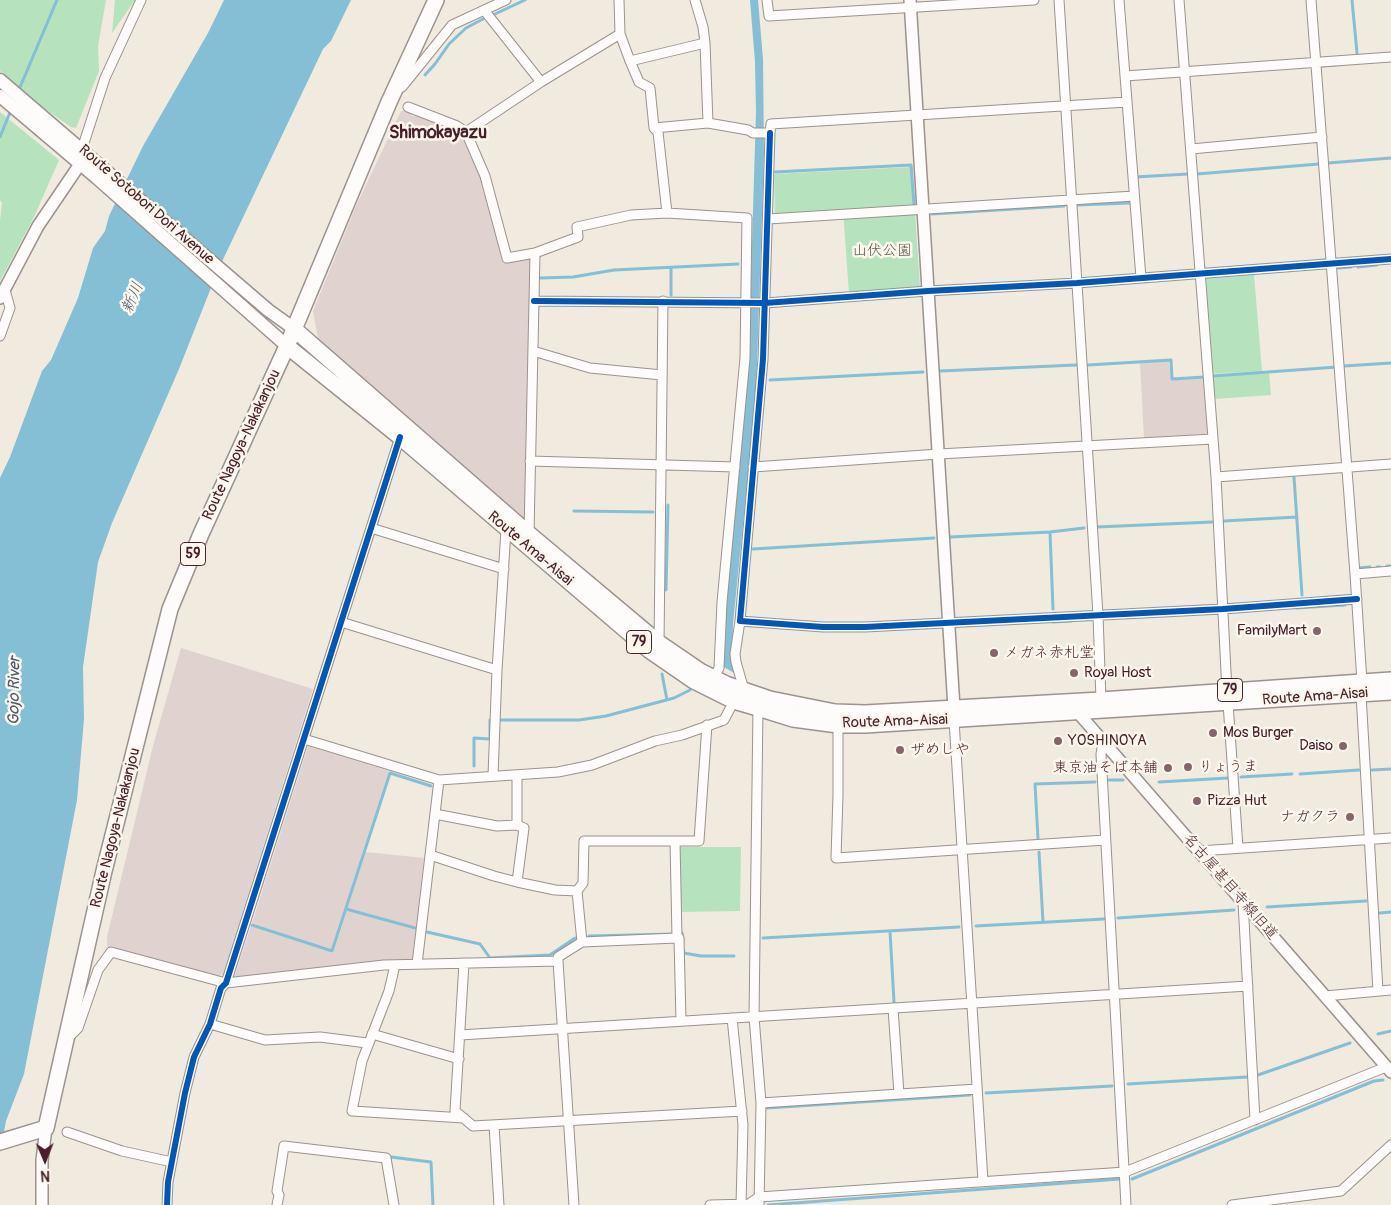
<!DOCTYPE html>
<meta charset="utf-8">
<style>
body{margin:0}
#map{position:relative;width:1391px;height:1205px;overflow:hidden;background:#f0eadf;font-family:Pangolin,sans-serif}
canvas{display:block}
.north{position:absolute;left:20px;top:1135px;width:50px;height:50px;-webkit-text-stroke:4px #fbf7ec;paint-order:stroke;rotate:179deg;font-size:14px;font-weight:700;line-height:20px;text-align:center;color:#4a1f2b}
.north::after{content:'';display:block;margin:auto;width:18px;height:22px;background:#4a1f2b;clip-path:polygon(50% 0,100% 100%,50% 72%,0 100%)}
</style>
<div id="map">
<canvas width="1391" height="1205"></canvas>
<div class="north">N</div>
</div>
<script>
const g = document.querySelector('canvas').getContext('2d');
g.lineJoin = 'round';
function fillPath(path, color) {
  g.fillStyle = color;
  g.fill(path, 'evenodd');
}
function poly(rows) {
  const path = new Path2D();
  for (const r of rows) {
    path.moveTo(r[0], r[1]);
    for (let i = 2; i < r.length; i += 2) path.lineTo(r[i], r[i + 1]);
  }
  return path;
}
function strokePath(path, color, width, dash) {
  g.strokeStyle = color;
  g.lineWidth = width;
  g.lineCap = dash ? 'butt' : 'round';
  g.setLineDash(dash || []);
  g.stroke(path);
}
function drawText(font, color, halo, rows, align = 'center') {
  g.font = font + ' Pangolin,"Klee One",sans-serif';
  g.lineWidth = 5;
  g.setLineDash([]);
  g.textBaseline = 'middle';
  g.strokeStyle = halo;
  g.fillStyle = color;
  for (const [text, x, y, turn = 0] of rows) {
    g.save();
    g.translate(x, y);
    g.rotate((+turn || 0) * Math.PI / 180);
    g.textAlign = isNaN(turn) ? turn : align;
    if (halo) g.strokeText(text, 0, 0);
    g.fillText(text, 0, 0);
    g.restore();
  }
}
fillPath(poly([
 [401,111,410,111,410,114,413,116,417,115,458,130,465,137,484,178,505,261,531,257,526,524,467,473,467,469,454,458,451,458,319,344,313,311,356,206],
 [1169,361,1171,380,1205,378,1208,434,1144,438,1140,363],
 [181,648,313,689,223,974,216,977,107,947,107,937,153,746],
 [308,746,389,771,331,950,252,923],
 [366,852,424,858,416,927,347,908],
 [347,910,416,930,412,960,383,961,234,977,251,926,333,953]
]), '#e0d2cf');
fillPath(poly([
 [0,0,106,0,98,46,99,71,76,128,71,127,45,109,0,71],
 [115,0,135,0,112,33],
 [0,112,59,160,35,215,0,281,0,221,2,203,0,200],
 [912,167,920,288,849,293,843,210,775,214,774,174],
 [1254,275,1262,371,1211,374,1205,278],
 [1269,373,1271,395,1214,399,1213,377],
 [678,847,741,847,740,911,680,912]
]), '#b6e3bd');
fillPath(poly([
 [224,0,351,0,331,41,323,49,218,270,179,369,112,523,98,562,83,667,84,719,77,800,24,1074,6,1121,0,1153,0,478,10,457,42,371,51,360,78,298,93,248,105,231,109,216,143,146,208,33],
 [750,0,758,0,763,59,764,154,756,394,733,624,732,659,734,673,724,667,723,652,750,309,756,112,755,62]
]), '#84bfd6');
strokePath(poly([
 [1352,0,1357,53],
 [495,14,525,0],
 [1322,66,1336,65],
 [425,75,435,64,449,44,466,28,483,19],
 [18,92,57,0],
 [0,137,11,110],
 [1328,163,1391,158],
 [775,172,911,165,914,204],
 [1197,174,1319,164],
 [1135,177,1188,174],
 [1078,205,1130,203],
 [932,214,1064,206],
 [1358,267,1377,265],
 [1338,268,1351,267],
 [540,278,573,277,614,270,738,264],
 [671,295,671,268],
 [1088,365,1171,360,1172,379,1205,377],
 [1344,366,1391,363],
 [940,371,1076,365],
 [1213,376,1337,367],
 [770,380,923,372],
 [1294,477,1302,595],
 [574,511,653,512],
 [1224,521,1297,517],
 [1097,527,1212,522],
 [1050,532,1053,609],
 [950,537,1050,532,1084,528],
 [753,549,934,538],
 [1387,566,1391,566],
 [1377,567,1380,567],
 [1358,568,1370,567],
 [666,590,668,505],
 [1296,608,1345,605],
 [1053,622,1071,621],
 [662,674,667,700],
 [499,720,579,720,606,716,674,698,690,690],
 [474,766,474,738,490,739,490,720],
 [1372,770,1391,769],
 [1300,774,1359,770],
 [1241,777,1292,774],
 [1108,780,1123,780],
 [1159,782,1228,778],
 [1038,839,1035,784,1095,782],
 [1039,852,1043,922],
 [1267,907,1366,901],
 [346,909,415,928],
 [1380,913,1391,912],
 [1118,918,1234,910],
 [252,925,332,951,390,773,431,786],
 [976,926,1104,919],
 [890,931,894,1002],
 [427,932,480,944,490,958,550,955,575,938],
 [682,933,683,940],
 [589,936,674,934],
 [763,938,959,927],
 [683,949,684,953,701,956,734,956],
 [1378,1034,1391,1031],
 [1258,1075,1350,1043],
 [1128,1084,1247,1077],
 [986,1093,1112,1086],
 [767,1108,970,1095],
 [391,1157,431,1162,433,1205],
 [1132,1179,1374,1081,1383,1080],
 [768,1205,1120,1179]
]), '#84bfd6', 3);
const minor = poly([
 [619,0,620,34,630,61,639,82,650,88,654,128,658,132,667,213],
 [695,0,703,27,705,43,708,123],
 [767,0,769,16,1034,0],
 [1059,0,1098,615,1101,700],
 [1119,0,1141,278],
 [1179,0,1216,477,1227,691],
 [1311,0,1355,574,1362,682],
 [484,10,541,82],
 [630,61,705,43],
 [1125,76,1391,57],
 [402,87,452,25,506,0],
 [408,107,457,126,466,132,485,176,507,258,535,253,578,237,577,227,631,215,667,213,747,218,745,358,722,602,719,668,714,678],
 [654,128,708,123,748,130,753,133,770,133,771,124,1127,102],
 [466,132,541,82,620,34],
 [770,133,763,359,740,621,823,627,865,627,1223,609,1357,599],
 [82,149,105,78,141,0],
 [1191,149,1322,137],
 [768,219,1134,196],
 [534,301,765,303,928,291,1077,283,1391,259],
 [0,336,10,308,5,290],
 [533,351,590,368,662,375],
 [530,461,735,467],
 [753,467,939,454,1213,439],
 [1216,477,1391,464],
 [371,528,504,569],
 [529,534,535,253],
 [1355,574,1391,571],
 [740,621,735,654,736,662,744,690],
 [341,622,497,670],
 [659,643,663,301],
 [1361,694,1378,991],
 [1228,703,1238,848],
 [758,708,754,1017,761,1103,759,1205],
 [954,720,983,1181],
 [838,725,838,795,836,858,1105,840],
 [304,739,439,780,558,772,592,765,655,741,682,735,724,720,734,701],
 [1103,742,1101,754,1126,1205],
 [517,775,517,825,524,828,517,882],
 [493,776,497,670,506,530],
 [435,814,497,826,517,825],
 [1199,851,1391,838],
 [430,855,494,876,517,882,555,890,577,891],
 [1243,902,1255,1120],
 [582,942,577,891,583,883,584,841,675,841],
 [558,961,558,957,582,942,677,938],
 [464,963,455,1111,473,1126,742,1111],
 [417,964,439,780],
 [395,965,389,991,362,1061,352,1111,464,1118],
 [1325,996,1391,990],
 [893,1008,899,1094],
 [732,1018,743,1125,741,1205],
 [681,1021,679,938,677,938,675,841,699,841,707,725],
 [210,1024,265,1040,320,1037,367,1043],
 [372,1034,459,1059],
 [460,1035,1248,986],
 [68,1038,78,1028,98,970,111,952,226,983,384,965,558,961,574,1205],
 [761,1103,977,1089],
 [494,1125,499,1205],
 [67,1132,122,1151,172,1162],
 [167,1205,168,1182,185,1093,194,1057,210,1024,221,988,226,983,400,437],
 [277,1205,279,1195,277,1191,284,1146,386,1158,394,1205],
 [710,1205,749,1204,759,1197,1125,1172,1386,1067],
 [1232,1205,1341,1191,1391,1145]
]);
const tertiary = poly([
 [910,0,954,708],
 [0,298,38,226,80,164,81,155],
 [1074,708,1391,1072],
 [42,1205,42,1160,46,1128]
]);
const secondary = poly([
 [0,80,268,310,293,328],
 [0,96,97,178,287,346]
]);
const primary = poly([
 [293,328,529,534,659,643,700,671,726,684,770,699,835,712,865,713,1101,700,1391,680],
 [287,346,400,437,649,650,694,681,734,701,758,708,793,719,838,725,865,725,1391,692],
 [0,1142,46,1128,104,871,170,609,201,534,287,346,389,102,436,0]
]);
strokePath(minor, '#9c928f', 11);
strokePath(tertiary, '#9c928f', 14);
strokePath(secondary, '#9c928f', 15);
strokePath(primary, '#9c928f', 18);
strokePath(minor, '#fdfcfa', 9);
strokePath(tertiary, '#fdfcfa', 11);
strokePath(secondary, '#fdfcfa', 12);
strokePath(primary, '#fdfcfa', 15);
strokePath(poly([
 [770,133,763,359,740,621,823,627,865,627,1223,609,1357,599],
 [534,301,765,303,928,291,1077,283,1391,259],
 [167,1205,168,1182,185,1093,194,1057,210,1024,221,988,226,983,400,437]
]), '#0057b8', 6);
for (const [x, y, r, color] of [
 [1317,631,5,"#84666a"],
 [994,653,5,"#84666a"],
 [1074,673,5,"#84666a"],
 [1213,733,5,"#84666a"],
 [1058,741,5,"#84666a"],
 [1343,746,5,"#84666a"],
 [900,750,5,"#84666a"],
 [1188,767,5,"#84666a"],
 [1168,768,5,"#84666a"],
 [1197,801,5,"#84666a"],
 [1350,817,5,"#84666a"]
]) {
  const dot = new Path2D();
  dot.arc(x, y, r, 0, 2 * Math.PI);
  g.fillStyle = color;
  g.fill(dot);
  strokePath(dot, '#fbf7ec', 2);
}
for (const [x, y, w] of [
 [193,554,25],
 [639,642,25],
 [1230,690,25]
]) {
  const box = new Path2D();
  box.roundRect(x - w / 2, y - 11.5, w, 23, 4);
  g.fillStyle = '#fbf7ec';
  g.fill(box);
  strokePath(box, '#4a1f2b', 1);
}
drawText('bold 14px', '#4a1f2b', null, [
 ["59",193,554],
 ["79",639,642],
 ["79",1230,690]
]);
drawText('15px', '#4a1f2b', '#fbf7ec', [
 ["Route Sotobori Dori Avenue",146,205,41],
 ["Route Nagoya-Nakakanjou",242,445,-65],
 ["Route Ama-Aisai",530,549,40],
 ["Route Ama-Aisai",1315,697,-4],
 ["Route Ama-Aisai",895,722,-2],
 ["Route Nagoya-Nakakanjou",116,828,-76],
 ["名古屋甚目寺線旧道",1230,887,49]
]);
drawText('15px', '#5c584e', '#fbf7ec', [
 ["山伏公園",882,251]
]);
drawText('15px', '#4a1f2b', '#fbf7ec', [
 ["FamilyMart",1307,631,"right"],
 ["メガネ赤札堂",1004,653],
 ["Royal Host",1084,673],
 ["Mos Burger",1223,733],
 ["YOSHINOYA",1068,741],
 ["Daiso",1333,746,"right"],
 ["ザめしや",910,750],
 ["りょうま",1198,767],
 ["東京油そば本舗",1158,768,"right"],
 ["Pizza Hut",1207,801],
 ["ナガクラ",1340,817,"right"]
], 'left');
drawText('italic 16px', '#4e576e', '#fbf7ec', [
 ["新川",133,298,-67],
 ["Gojo River",15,691,-89]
]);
drawText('bold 18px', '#4a1f2b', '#fbf7ec', [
 ["Shimokayazu",438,133]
]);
</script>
